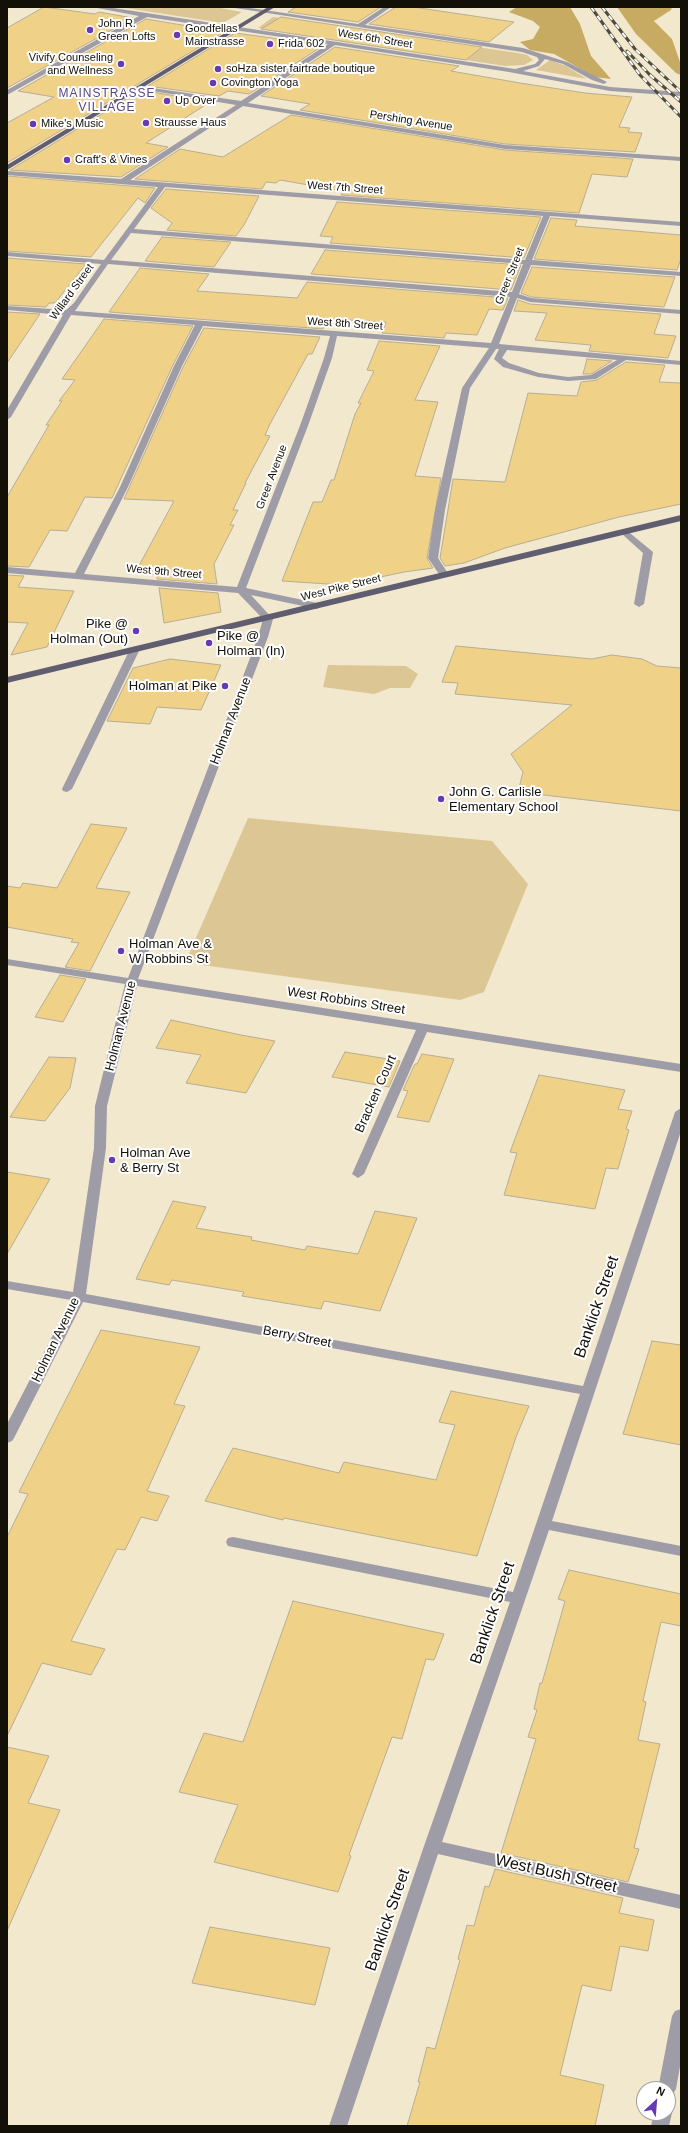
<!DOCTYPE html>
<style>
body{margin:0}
#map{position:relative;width:688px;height:2133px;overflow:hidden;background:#f2e8ce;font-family:Arial,sans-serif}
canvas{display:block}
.frame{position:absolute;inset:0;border:8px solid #131007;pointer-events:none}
.north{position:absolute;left:636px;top:2081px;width:40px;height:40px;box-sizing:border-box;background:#fff;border:1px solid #a19f9c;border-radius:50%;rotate:26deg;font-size:11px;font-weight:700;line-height:16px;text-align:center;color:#131007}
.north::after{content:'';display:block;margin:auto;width:14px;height:18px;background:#653ab2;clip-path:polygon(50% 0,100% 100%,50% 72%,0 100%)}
</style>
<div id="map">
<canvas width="688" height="2133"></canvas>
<div class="frame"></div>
<div class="north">N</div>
</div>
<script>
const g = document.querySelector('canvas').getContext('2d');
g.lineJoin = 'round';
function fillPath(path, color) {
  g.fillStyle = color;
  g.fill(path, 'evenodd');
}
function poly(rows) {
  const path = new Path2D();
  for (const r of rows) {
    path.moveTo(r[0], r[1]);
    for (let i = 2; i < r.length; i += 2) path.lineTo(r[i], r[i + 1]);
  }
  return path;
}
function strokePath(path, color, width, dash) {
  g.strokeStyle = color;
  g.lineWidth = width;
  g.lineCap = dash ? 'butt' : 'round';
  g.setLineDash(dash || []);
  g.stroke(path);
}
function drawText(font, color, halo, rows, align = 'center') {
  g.font = font + ' Arial,sans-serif';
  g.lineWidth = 4;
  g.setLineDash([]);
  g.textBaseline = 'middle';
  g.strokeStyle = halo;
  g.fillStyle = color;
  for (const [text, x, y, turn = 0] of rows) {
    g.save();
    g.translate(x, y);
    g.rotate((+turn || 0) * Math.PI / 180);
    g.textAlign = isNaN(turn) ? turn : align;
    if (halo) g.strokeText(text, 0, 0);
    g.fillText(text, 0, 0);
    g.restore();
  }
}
fillPath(poly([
 [119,7,215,7,242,12,223,23],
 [273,17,518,53,527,55,533,60,524,65,505,66,258,28],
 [550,60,566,66,587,79,536,70],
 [328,665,406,666,418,674,410,688,390,688,374,694,323,687],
 [248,818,492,841,528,884,484,992,460,1000,202,965,189,954]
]), '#dcc794');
fillPath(poly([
 [517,7,570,7,580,24,591,56,611,79,595,77,554,54,530,50,520,42,533,39,540,27,533,21,509,12],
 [617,7,672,7,671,10,654,21,672,39,681,65,681,75,676,73,636,34]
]), '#c7ab63');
const building = poly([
 [44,7,95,14,99,12,133,18,7,88,7,28,44,7],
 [296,7,381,7,358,22,288,12,296,7],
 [396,7,413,7,514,22,489,42,369,24,396,7],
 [281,17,482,47,466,60,261,29,281,17],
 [146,19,224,32,7,163,7,123,54,97,18,91,146,19],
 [235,33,324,45,249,94,228,91,219,96,148,86,235,33],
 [335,47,459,66,451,71,520,83,585,93,632,97,619,127,630,128,628,132,642,133,635,152,505,144,300,110,310,104,261,96,335,47],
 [141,90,210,102,146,143,168,147,121,177,10,170,141,90],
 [291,115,505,150,633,159,627,177,592,174,579,213,341,195,343,191,280,180,276,183,266,182,262,189,135,179,180,149,223,157,291,115],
 [7,176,155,188,145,203,138,198,91,257,7,251,7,176],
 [166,189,259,196,244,225,236,236,167,230,172,223,151,208,166,189],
 [337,202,541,217,524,258,330,243,333,237,320,236,337,202],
 [551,218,577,220,575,226,681,235,681,259,677,270,534,259,551,218],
 [162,237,231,242,214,267,145,261,162,237],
 [325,250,521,265,511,290,311,274,325,250],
 [7,258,86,264,55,303,49,303,46,307,7,305,7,258],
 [532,267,675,277,664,307,531,297,521,293,532,267],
 [140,268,209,274,197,291,297,298,307,282,508,298,503,310,489,309,477,335,446,333,444,338,382,333,386,322,328,319,323,329,109,312,140,268],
 [518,300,530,304,661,314,654,334,676,336,668,358,589,351,591,345,535,340,547,313,514,311,518,300],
 [7,312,40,314,7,363,7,312],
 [104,319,193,326,173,365,112,498,85,497,67,531,50,530,29,567,7,566,7,497,49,425,46,425,62,401,59,401,75,380,62,379,104,319],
 [204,328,320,337,312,354,308,354,270,424,265,435,270,436,245,483,246,483,233,510,238,510,230,525,234,525,214,564,217,584,157,579,157,575,135,573,174,501,124,499,183,367,204,328],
 [379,341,440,346,415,400,438,402,415,476,441,478,427,558,433,568,404,572,343,585,282,581,313,502,322,502,331,480,334,480,355,414,361,403,358,403,374,371,367,370,379,341],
 [587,359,612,361,591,374,583,374,587,359],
 [626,362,665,365,659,382,681,383,681,504,619,517,505,548,464,563,445,566,440,558,453,479,505,482,528,393,577,396,581,382,597,380,626,362],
 [7,575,24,576,18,587,74,591,47,647,11,655,28,623,7,622,7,575],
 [159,588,218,593,221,612,164,623,159,588],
 [456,646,592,659,612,655,642,659,657,666,681,668,681,811,518,792,523,772,511,754,572,705,455,694,458,683,442,682,456,646],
 [170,659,221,665,201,710,157,707,150,724,107,721,133,668,170,659],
 [91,824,127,828,96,888,130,892,90,971,65,967,79,943,71,942,73,939,7,927,7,886,20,888,23,883,57,888,91,824],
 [60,975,86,979,63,1022,35,1017,60,975],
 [171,1020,241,1035,275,1041,246,1093,186,1083,201,1055,156,1048,171,1020],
 [345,1052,400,1061,389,1087,332,1077,345,1052],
 [422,1054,454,1059,429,1122,397,1117,408,1091,403,1090,415,1064,417,1064,422,1054],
 [49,1057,76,1058,70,1088,45,1121,10,1117,49,1057],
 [539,1075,625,1090,618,1109,632,1111,626,1129,629,1130,618,1169,606,1168,595,1209,504,1195,517,1153,510,1152,539,1075],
 [7,1172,50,1179,7,1254,7,1172],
 [173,1201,206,1207,196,1228,252,1237,251,1240,305,1250,307,1246,358,1254,375,1211,417,1218,380,1311,324,1301,321,1309,242,1296,244,1292,172,1280,169,1285,136,1279,173,1201],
 [101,1330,200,1347,174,1404,185,1406,147,1491,169,1496,157,1521,141,1517,125,1550,117,1549,71,1641,105,1649,91,1675,42,1663,7,1736,7,1537,28,1494,19,1492,101,1330],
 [652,1341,681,1345,681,1445,623,1434,652,1341],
 [451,1391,529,1406,516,1437,477,1556,284,1518,283,1520,205,1501,233,1448,339,1473,344,1462,436,1480,455,1425,439,1422,451,1391],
 [569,1570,681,1594,681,1626,661,1622,643,1701,646,1702,638,1740,660,1744,634,1848,639,1849,628,1882,501,1853,536,1739,528,1737,537,1710,534,1709,540,1683,542,1683,565,1601,558,1599,569,1570],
 [293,1601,444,1634,434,1660,426,1659,402,1739,392,1737,349,1855,351,1856,338,1892,214,1862,238,1805,179,1792,204,1733,243,1742,293,1601],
 [7,1747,49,1756,28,1803,60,1810,7,1931,7,1747],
 [495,1869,623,1898,619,1913,654,1920,648,1951,620,1946,611,1991,582,1985,560,2075,604,2085,595,2126,407,2126,420,2082,418,2082,427,2047,435,2049,460,1960,458,1959,467,1925,474,1926,485,1886,489,1887,495,1869],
 [210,1927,330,1948,315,2005,192,1983,210,1927]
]);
fillPath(building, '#efd188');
strokePath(building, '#b7ad94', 1);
fillPath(poly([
 [92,7,107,7,515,69,535,64,539,60,537,57,522,52,228,7,244,7,358,24,384,7,391,7,365,25,523,48,567,62,607,82,604,84,592,80,563,64,545,59,539,66,523,71,610,87,681,92,681,96,610,91,509,72,335,45,248,103,505,145,681,157,681,161,505,149,243,106,130,180,681,222,681,226,550,216,532,260,681,272,681,276,531,265,519,294,531,298,681,310,681,314,530,302,517,298,499,344,681,361,681,365,626,360,596,379,568,381,538,377,503,367,494,359,499,349,496,349,470,388,445,510,438,558,449,575,447,577,441,577,428,558,435,510,462,388,489,348,337,336,332,358,309,423,246,588,317,603,322,606,317,609,251,595,273,619,268,637,138,979,681,1064,681,1072,427,1032,364,1174,358,1178,352,1174,416,1030,137,986,107,1106,106,1148,86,1294,583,1386,675,1112,681,1108,681,1131,552,1521,681,1546,681,1556,549,1530,442,1842,681,1895,681,1909,438,1854,347,2126,329,2126,424,1846,510,1602,233,1547,228,1546,226,1542,228,1538,233,1537,513,1592,580,1394,83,1302,14,1438,12,1441,7,1443,7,1424,71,1300,7,1289,7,1281,73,1292,94,1148,95,1106,125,984,7,965,7,959,128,978,258,637,263,619,238,593,7,573,7,567,75,573,120,487,174,366,195,325,71,315,11,417,7,420,7,410,63,315,7,310,7,306,66,310,74,303,101,264,7,256,7,252,104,260,158,187,7,175,7,171,121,179,236,105,141,89,138,87,139,86,241,101,328,44,147,17,7,95,7,90,139,16,92,7],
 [165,187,543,216,525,260,134,229,165,187],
 [131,233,523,264,512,292,111,260,131,233],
 [108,264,510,297,491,343,75,311,108,264],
 [203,326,330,336,324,358,301,423,237,587,84,574,128,487,182,366,203,326],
 [507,350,617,360,591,375,568,377,539,373,509,363,502,358,507,350],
 [625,529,653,552,644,604,639,607,634,604,643,553,622,534,620,532,625,529],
 [135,646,140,649,72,789,67,792,63,791,62,789,130,649,135,646],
 [681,2009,681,2061,676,2089,673,2094,668,2096,668,2089,658,2089,672,2016,675,2011,681,2009],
 [668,2107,672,2113,669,2126,651,2126,654,2113,668,2113,668,2107]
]), '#9e9ca7');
fillPath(poly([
 [268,7,275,7,7,170,7,165,268,7],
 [681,515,681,521,7,683,7,677,681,515]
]), '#615d70');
const rail = poly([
 [591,7,640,75,681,117],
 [602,7,635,49,681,92],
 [627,51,649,74,681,102]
]);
strokePath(rail, '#4f4b3d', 3);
strokePath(rail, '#fff', 2, [5.5]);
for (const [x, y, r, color] of [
 [90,30,4,"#653ab2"],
 [177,35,4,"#653ab2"],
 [270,44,4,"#653ab2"],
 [121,64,4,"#653ab2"],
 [218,69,4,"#653ab2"],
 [213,83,4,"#653ab2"],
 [167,101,4,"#653ab2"],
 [146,123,4,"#653ab2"],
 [33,124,4,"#653ab2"],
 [67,160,4,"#653ab2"],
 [136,631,4,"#653ab2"],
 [209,643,4,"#653ab2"],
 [225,686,4,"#653ab2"],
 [441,799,4,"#653ab2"],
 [121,951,4,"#653ab2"],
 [112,1160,4,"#653ab2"]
]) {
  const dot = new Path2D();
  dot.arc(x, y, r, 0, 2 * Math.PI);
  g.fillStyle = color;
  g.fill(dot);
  strokePath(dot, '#fff', 1.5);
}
drawText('11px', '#131007', '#fff', [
 ["John R.",98,24],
 ["Green Lofts",98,37],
 ["Goodfellas",185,29],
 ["Mainstrasse",185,42],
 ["Frida 602",278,44],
 ["Vivify Counseling",113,58,"right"],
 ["and Wellness",113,71,"right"],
 ["soHza sister fairtrade boutique",226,69],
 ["Covington Yoga",221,83],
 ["Up Over",175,101],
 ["Strausse Haus",154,123],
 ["Mike's Music",41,124],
 ["Craft's & Vines",75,160]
], 'left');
drawText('11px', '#131007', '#fff', [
 ["West 6th Street",375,39,9],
 ["Pershing Avenue",411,121,9],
 ["West 7th Street",345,188,4],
 ["Greer Street",510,276,-68],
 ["Willard Street",72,292,-54],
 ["West 8th Street",345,324,4],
 ["Greer Avenue",272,477,-69],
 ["West 9th Street",164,572,5],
 ["West Pike Street",341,588,-14]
]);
g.letterSpacing = '1px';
drawText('12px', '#564583', '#fff', [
 ["MAINSTRASSE",107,94],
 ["VILLAGE",107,108]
]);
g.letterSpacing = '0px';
drawText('13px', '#131007', '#fff', [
 ["Pike @",128,624,"right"],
 ["Holman (Out)",128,639,"right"],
 ["Pike @",217,636],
 ["Holman (In)",217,651],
 ["Holman at Pike",217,686,"right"],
 ["John G. Carlisle",449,792],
 ["Elementary School",449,807],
 ["Holman Ave &",129,944],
 ["W Robbins St",129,959],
 ["Holman Ave",120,1153],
 ["& Berry St",120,1168]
], 'left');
drawText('13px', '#131007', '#fff', [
 ["Holman Avenue",231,721,-69],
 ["West Robbins Street",346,1001,9],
 ["Holman Avenue",121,1026,-76],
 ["Bracken Court",376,1094,-66],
 ["Berry Street",297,1337,11],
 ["Holman Avenue",56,1340,-64]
]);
drawText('16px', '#131007', '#fff', [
 ["Banklick Street",597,1307,-71],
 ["Banklick Street",493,1613,-71],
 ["West Bush Street",556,1874,13],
 ["Banklick Street",388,1920,-71]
]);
</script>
